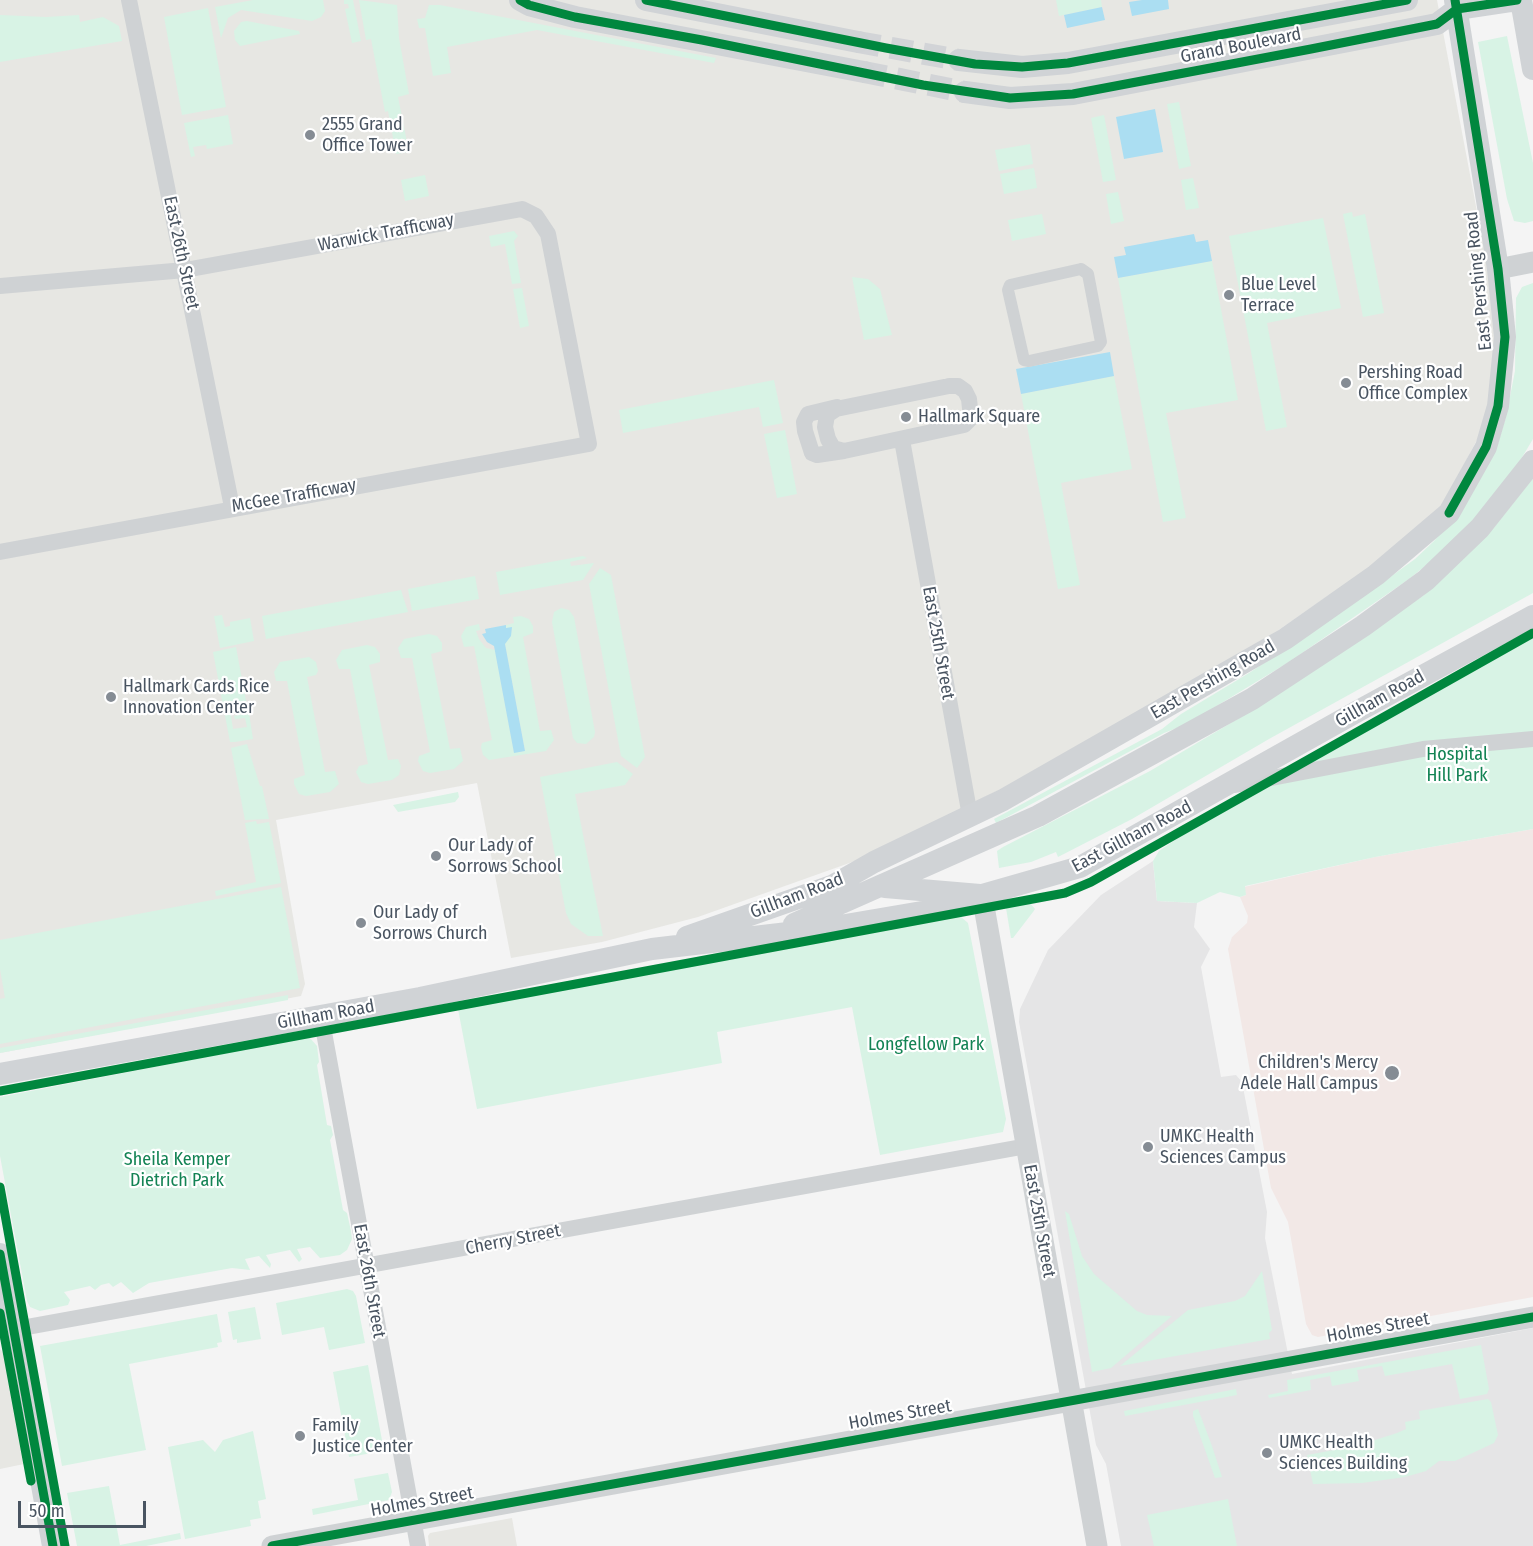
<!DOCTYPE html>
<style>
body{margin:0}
#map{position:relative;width:1533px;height:1546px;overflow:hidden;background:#f4f4f4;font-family:"Fira Sans Condensed",sans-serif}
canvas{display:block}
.scale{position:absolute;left:18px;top:1501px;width:128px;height:27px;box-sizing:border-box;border:3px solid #495461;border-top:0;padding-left:8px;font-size:18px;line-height:21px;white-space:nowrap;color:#495461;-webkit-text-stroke:4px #fff;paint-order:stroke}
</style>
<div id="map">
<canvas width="1533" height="1546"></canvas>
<div class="scale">50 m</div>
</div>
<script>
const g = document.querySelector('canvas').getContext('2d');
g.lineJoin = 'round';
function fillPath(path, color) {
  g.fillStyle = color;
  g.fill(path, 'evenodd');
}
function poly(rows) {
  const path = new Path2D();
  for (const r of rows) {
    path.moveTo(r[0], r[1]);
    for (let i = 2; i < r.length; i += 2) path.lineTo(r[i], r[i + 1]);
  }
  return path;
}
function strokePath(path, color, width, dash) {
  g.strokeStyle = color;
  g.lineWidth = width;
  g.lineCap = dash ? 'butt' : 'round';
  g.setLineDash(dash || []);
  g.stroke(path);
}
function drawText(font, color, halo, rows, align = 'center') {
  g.font = font + ' "Fira Sans Condensed",sans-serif';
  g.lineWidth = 4.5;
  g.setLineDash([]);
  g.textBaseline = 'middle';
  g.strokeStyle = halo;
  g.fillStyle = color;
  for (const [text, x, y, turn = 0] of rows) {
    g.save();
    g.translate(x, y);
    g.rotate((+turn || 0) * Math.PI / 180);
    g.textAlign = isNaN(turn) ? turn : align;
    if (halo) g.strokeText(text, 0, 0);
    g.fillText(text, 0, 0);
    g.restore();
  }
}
fillPath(poly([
 [0,0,1437,0,1492,291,1496,325,1491,396,1478,438,1442,506,1412,538,1241,656,1052,764,855,861,698,917,602,942,511,958,477,783,276,820,305,984,301,996,0,1053],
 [0,1349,6,1357,24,1464,0,1469],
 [512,1518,517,1546,429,1546,428,1536,430,1533]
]), '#e7e7e3');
fillPath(poly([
 [1153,861,1157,901,1197,903,1194,927,1210,949,1201,967,1221,1077,1236,1075,1242,1082,1267,1212,1265,1238,1292,1374,1533,1328,1533,1546,1121,1546,1106,1464,1096,1445,1019,1022,1020,1009,1048,950,1101,895]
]), '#e5e5e6');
fillPath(poly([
 [1533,829,1533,1297,1318,1337,1312,1335,1306,1324,1288,1222,1271,1188,1228,949,1232,937,1247,923,1248,916,1240,897,1246,895,1244,887,1375,857]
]), '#f2e8e6');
fillPath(poly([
 [253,0,323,0,325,11,321,17,312,21,241,10,228,18,221,38,215,7],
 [344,0,353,0,361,41,352,43,345,9,349,8,348,4,344,4],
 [359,0,397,5,399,38,409,94,398,97,409,152,396,154,388,111,385,112,371,39,366,40],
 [1056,0,1101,0,1102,7,1059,16],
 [429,5,440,5,716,58,714,63,537,30,447,47,451,73,433,76,425,28,419,28,417,19,425,18],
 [208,8,226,107,182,115,164,17],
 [0,15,46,17,79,15,80,22,103,17,119,26,122,41,0,62],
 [247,21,299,31,300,34,240,46,235,40,234,31,241,22],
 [1507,36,1533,163,1533,221,1525,223,1514,221,1507,199,1478,42],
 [1179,102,1191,166,1179,169,1167,104],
 [228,115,233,144,207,149,206,145,193,147,195,156,191,157,184,123],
 [1104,115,1116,180,1103,182,1091,118],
 [1030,144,1033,164,999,171,995,150],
 [1034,168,1037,188,1004,194,1000,174],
 [425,175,429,196,405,201,401,180],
 [1193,178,1199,208,1186,210,1181,180],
 [1118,192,1124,221,1111,224,1106,194],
 [1352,212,1353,217,1365,214,1384,313,1363,317,1343,214],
 [1042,214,1046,234,1012,241,1008,220],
 [1323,218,1341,308,1267,323,1287,427,1266,431,1229,236],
 [514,231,518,236,514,241,521,283,512,284,505,244,491,247,489,236],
 [1212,261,1238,400,1166,413,1186,518,1163,522,1118,278],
 [852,277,868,279,880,289,892,335,864,340],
 [1533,283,1533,439,1518,464,1478,516,1434,559,1409,579,1289,662,1187,724,1164,733,996,823,994,819,1162,729,1181,714,1249,673,1346,609,1415,559,1434,541,1468,500,1498,443,1506,417,1515,371,1516,298,1522,287],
 [522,288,529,326,520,328,513,289],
 [1114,376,1132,469,1061,483,1080,585,1058,589,1021,394],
 [774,380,783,423,763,427,759,407,623,433,619,410],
 [785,430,797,494,777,498,764,434],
 [1533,478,1533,593,1269,739,1132,819,1058,857,1056,852,1031,862,999,868,997,851,1003,847,1150,771,1256,708,1424,595,1492,530],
 [583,556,587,558,570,562,571,566,594,563,583,580,500,595,496,572],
 [600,568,611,575,645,757,637,768,621,756,589,584],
 [475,576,479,599,412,611,408,589],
 [401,590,408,612,266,639,262,616],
 [561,608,569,610,574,617,595,732,594,737,586,744,577,743,573,738,552,622,554,612],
 [222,615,225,627,230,626,230,622,250,618,254,641,220,648,214,616],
 [521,616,529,619,533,626,533,633,523,637,540,731,551,730,554,740,546,751,489,760,483,755,481,747,482,743,492,740,474,646,464,647,461,636,466,627,479,624,480,630,476,631,479,639,486,648,495,650,514,752,525,751,505,644,512,630,511,628,506,629,506,625,514,623,513,617],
 [429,634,437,636,442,643,442,651,431,654,450,749,460,748,463,761,454,769,430,773,423,771,418,761,419,756,430,752,412,658,401,658,398,648,404,639],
 [1533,637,1533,829,1375,857,1245,886,1246,895,1240,897,1220,892,1197,903,1157,901,1153,861,1159,851,1206,819],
 [367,645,375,647,380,654,380,662,369,665,388,760,398,759,401,766,399,775,392,780,368,784,361,782,356,772,359,766,368,764,350,669,339,669,336,660,342,650],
 [236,647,247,706,230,710,233,729,247,727,245,718,235,719,234,716,249,713,253,739,235,742,230,742,213,652],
 [309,657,316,662,318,671,316,675,307,677,325,772,335,771,339,784,330,792,306,796,299,794,294,784,294,779,305,775,287,681,276,681,274,672,280,662],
 [247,744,260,786,262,786,269,819,245,820,231,748],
 [617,762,633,774,625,785,575,794,603,936,588,936,571,924,566,913,540,777],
 [458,792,459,797,455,802,398,812,393,805],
 [256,821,257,824,269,822,281,883,216,896,215,891,256,882,245,823],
 [281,887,300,988,0,1044,0,999,5,998,0,969,0,940],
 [1030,903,1035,909,1033,912,1013,938,1011,938,1006,908],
 [960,916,968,923,1006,1119,1003,1132,880,1155,852,1007,717,1032,722,1063,477,1109,458,1009],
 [288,995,288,1000,0,1053,0,1048],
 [303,1038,310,1038,317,1046,319,1062,317,1065,327,1125,331,1126,333,1135,330,1140,343,1210,347,1213,351,1231,352,1239,347,1250,340,1255,320,1258,310,1247,297,1249,302,1259,299,1262,290,1250,266,1255,271,1264,270,1268,259,1256,245,1259,250,1270,232,1268,149,1283,133,1293,121,1282,113,1287,109,1283,101,1285,95,1290,90,1286,64,1292,70,1300,68,1305,40,1311,30,1307,27,1301,0,1156,0,1097],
 [1065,1211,1069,1214,1082,1256,1094,1274,1137,1311,1147,1315,1172,1316,1111,1368,1092,1372],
 [1262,1271,1272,1330,1269,1333,1270,1339,1120,1366,1188,1310,1235,1301,1245,1296],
 [347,1289,353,1291,356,1296,365,1343,329,1350,324,1327,282,1335,276,1303],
 [255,1307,261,1339,237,1343,237,1339,233,1340,228,1312],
 [217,1314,222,1342,217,1343,218,1347,129,1364,146,1450,62,1466,40,1346],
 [1481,1345,1489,1389,1487,1394,1460,1399,1452,1364,1385,1376,1382,1366,1357,1370,1359,1381,1332,1386,1330,1376,1310,1380,1311,1390,1269,1398,1268,1395,1288,1391,1287,1380],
 [368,1365,384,1451,349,1457,333,1372],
 [1236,1389,1237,1395,1125,1416,1124,1411],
 [1488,1399,1491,1402,1498,1435,1494,1443,1479,1450,1455,1461,1439,1461,1426,1471,1405,1477,1362,1483,1313,1484,1307,1455,1356,1446,1397,1433,1406,1429,1405,1422,1420,1419,1419,1411],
 [1198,1409,1212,1446,1222,1477,1215,1478,1193,1416,1193,1411],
 [253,1431,266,1499,258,1501,261,1518,250,1520,251,1526,185,1539,168,1447,203,1440,215,1452,223,1440],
 [388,1473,392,1492,389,1500,313,1515,312,1509,358,1500,354,1479],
 [109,1486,120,1545,180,1533,181,1539,146,1546,77,1546,67,1493],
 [1228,1499,1237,1546,1154,1546,1147,1515]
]), '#d8f3e5');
fillPath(poly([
 [1142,0,1168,0,1169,9,1132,16,1129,2],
 [1102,7,1105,20,1067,28,1064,15],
 [1155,109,1163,152,1124,159,1116,117],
 [1194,234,1196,242,1208,240,1212,261,1118,278,1114,257,1126,255,1124,247],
 [1110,352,1114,376,1021,394,1016,369],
 [506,625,506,628,512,627,511,636,505,644,525,751,514,753,494,646,487,642,482,634,486,633,485,629]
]), '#abdef2');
strokePath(poly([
 [858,42,959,60],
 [864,72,965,92]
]), '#d2d4d7', 22, [22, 11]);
strokePath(poly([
 [1081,269,1088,274,1101,342,1098,346,1029,361,1024,360,1008,290,1010,285,1081,269]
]), '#cfd2d4', 12);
strokePath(poly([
 [129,0,232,507],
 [0,286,185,270,522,209,536,216,548,234,589,444,0,552],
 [949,386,958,386,965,391,969,399,971,418,964,425,844,451,833,448,828,439,825,427,827,415,836,409,949,386],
 [837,407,808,414,804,422,805,431,812,453,817,455,844,451],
 [902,440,970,816],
 [1235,785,1423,749,1533,739],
 [321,1016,418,1546],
 [0,1332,1027,1146]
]), '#cfd2d4', 16);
strokePath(poly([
 [1498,269,1533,262],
 [982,895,1097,1546],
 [272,1546,1533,1317]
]), '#cfd2d4', 21);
strokePath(poly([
 [520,0,529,5,575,17,864,72],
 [646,0,858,42],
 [1521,0,1533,69],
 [959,60,1022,67,1068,63,1407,0],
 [965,92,1010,98,1073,94,1437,24,1457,9,1517,0],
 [885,887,980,895],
 [794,924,1038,816,1252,699,1363,626,1426,580,1480,528,1533,461],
 [687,937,832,886,874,862,1003,800,1285,639,1376,575,1449,513,1486,447,1498,406,1505,337,1498,269,1455,0],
 [0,1074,420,998,652,949,822,929,957,906,982,895,1080,867,1358,711,1533,616],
 [0,1254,53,1546]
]), '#d0d3d6', 22);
strokePath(poly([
 [520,0,529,5,575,17,702,40,923,85,1010,98,1073,94,1311,49,1437,24,1457,9,1517,0],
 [646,0,886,48,975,64,1022,67,1068,63,1407,0],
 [1449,513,1486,447,1498,406,1505,337,1498,269,1455,0],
 [0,1091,1065,893,1091,882,1533,633],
 [0,1187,65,1546],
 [0,1254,53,1546],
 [0,1313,31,1481],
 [272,1546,1533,1317]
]), '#00873e', 9);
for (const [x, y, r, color] of [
 [310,135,6,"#858c94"],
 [1229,295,6,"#858c94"],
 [1346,383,6,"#858c94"],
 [906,417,6,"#858c94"],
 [111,697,6,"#858c94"],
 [436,856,6,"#858c94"],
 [361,923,6,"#858c94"],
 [1392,1073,8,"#858c94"],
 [1148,1147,6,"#858c94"],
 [300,1436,6,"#858c94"],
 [1267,1453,6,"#858c94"]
]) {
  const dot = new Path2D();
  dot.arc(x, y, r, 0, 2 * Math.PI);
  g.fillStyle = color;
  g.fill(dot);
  strokePath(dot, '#fff', 2);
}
drawText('18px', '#495461', '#fff', [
 ["Grand Boulevard",1241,46,-11],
 ["Warwick Trafficway",386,233,-11],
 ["East 26th Street",181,253,78],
 ["East Pershing Road",1479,281,-96],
 ["McGee Trafficway",294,496,-10],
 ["East 25th Street",938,643,80],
 ["East Pershing Road",1213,680,-30],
 ["Gillham Road",1380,699,-29],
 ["East Gillham Road",1132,837,-28],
 ["Gillham Road",797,896,-21],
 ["Gillham Road",326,1015,-10],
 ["East 25th Street",1039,1221,80],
 ["Cherry Street",513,1240,-11],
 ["East 26th Street",369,1281,80],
 ["Holmes Street",1378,1328,-10],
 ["Holmes Street",900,1415,-10],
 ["Holmes Street",422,1502,-10]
]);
drawText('18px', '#495461', '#fff', [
 ["2555 Grand",322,125],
 ["Office Tower",322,146],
 ["Blue Level",1241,285],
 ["Terrace",1241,306],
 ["Pershing Road",1358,373],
 ["Office Complex",1358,394],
 ["Hallmark Square",918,417],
 ["Hallmark Cards Rice",123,687],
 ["Innovation Center",123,708],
 ["Our Lady of",448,846],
 ["Sorrows School",448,867],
 ["Our Lady of",373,913],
 ["Sorrows Church",373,934],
 ["Children's Mercy",1378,1063,"right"],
 ["Adele Hall Campus",1378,1084,"right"],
 ["UMKC Health",1160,1137],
 ["Sciences Campus",1160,1158],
 ["Family",312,1426],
 ["Justice Center",312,1447],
 ["UMKC Health",1279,1443],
 ["Sciences Building",1279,1464]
], 'left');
drawText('18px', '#138354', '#fff', [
 ["Hospital",1457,755],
 ["Hill Park",1457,776],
 ["Longfellow Park",926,1045],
 ["Sheila Kemper",177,1160],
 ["Dietrich Park",177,1181]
]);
</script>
